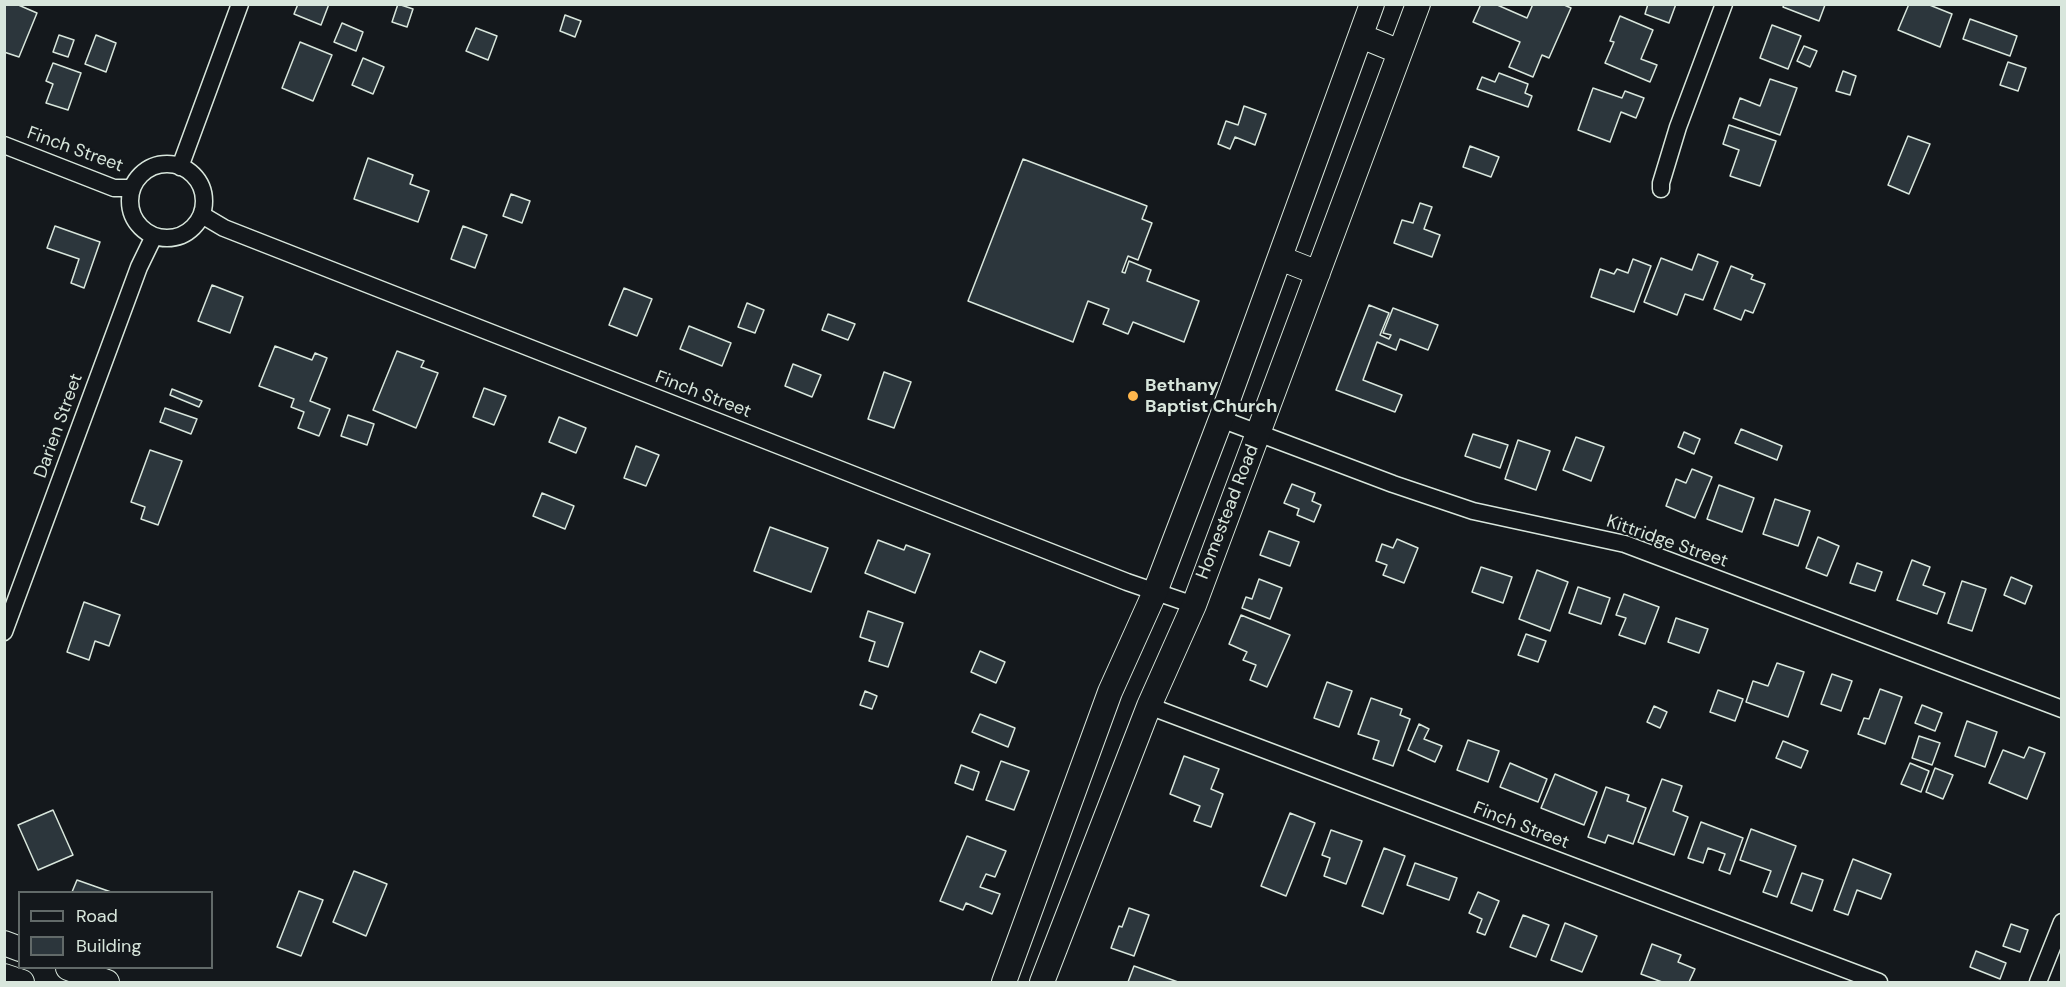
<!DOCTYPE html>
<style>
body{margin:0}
#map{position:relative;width:2066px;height:987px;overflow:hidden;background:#14181c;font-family:"DM Sans",sans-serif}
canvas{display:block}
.frame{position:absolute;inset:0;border:6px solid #d8e6dc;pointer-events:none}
.legend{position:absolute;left:18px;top:891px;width:195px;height:78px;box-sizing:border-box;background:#14181c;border:2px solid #626a69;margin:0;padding:8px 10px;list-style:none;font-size:18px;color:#d8e6dc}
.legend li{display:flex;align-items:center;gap:12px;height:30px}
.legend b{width:30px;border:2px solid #626a69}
</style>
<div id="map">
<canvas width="2066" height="987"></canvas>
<div class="frame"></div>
<ul class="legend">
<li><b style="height:8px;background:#14181c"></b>Road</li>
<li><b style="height:16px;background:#2c363c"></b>Building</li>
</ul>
</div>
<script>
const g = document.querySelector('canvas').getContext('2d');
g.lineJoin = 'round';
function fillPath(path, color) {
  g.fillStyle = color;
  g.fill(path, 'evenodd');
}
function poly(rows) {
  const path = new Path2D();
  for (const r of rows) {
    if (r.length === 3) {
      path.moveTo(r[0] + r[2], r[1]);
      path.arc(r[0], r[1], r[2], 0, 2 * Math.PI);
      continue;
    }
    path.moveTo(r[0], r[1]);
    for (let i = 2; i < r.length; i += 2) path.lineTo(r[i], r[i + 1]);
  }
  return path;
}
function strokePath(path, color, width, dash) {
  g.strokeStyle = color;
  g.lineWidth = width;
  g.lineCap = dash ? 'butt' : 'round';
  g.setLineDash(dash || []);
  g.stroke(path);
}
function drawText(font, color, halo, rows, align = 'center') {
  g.font = font + ' "DM Sans",sans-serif';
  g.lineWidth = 4.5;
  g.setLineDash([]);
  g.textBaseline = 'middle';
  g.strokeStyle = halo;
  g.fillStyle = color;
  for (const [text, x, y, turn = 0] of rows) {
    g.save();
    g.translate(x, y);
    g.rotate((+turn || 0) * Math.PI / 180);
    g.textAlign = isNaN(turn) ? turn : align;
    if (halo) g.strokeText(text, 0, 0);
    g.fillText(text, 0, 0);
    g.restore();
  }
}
const building = poly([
 [4,4,16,4,37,13,19,57,4,52,4,4],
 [298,4,329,4,321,25,294,14,298,4],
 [398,4,413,9,407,27,392,22,398,4],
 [1481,4,1495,4,1527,18,1533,4,1562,4,1571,8,1549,58,1542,55,1533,77,1509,67,1520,42,1473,22,1481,4],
 [1648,4,1676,4,1669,23,1645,14,1648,4],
 [1784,4,1823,4,1825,5,1819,21,1783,7,1784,4],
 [1909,4,1927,4,1952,14,1940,47,1898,30,1909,4],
 [565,15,581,21,575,37,560,31,565,15],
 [1620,16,1653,30,1641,59,1657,65,1650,82,1605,63,1614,42,1610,41,1620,16],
 [1970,19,2017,36,2010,56,1963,39,1970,19],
 [342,23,363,32,356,51,334,42,342,23],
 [1772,25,1801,36,1788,69,1760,58,1772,25],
 [476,28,497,36,488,60,466,51,476,28],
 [59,35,74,40,68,57,53,52,59,35],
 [96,35,116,43,106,72,85,64,96,35],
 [300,42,332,55,313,101,282,88,300,42],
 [1804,46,1817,51,1810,67,1797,61,1804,46],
 [363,58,384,67,373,94,352,85,363,58],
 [2008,62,2026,68,2018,91,2000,85,2008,62],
 [53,63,81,73,68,110,46,103,53,84,46,81,53,63],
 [1843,71,1856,76,1850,95,1836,91,1843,71],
 [1499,73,1528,84,1525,93,1532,96,1528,107,1477,89,1482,77,1495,82,1499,73],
 [1770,79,1797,88,1780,135,1733,118,1740,98,1760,106,1770,79],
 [1593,88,1622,98,1625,91,1644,98,1636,118,1621,112,1610,142,1578,130,1593,88],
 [1244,106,1266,114,1255,145,1235,137,1230,149,1218,144,1226,121,1238,125,1244,106],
 [1729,125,1776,141,1760,186,1730,176,1739,150,1723,144,1729,125],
 [1908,136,1930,144,1909,194,1888,185,1908,136],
 [1470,146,1499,157,1491,177,1463,167,1470,146],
 [368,158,413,175,410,184,429,191,418,222,354,199,368,158],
 [1023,159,1147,206,1142,219,1152,223,1138,260,1128,256,1122,272,1125,273,1129,261,1151,270,1147,281,1199,301,1184,342,1133,322,1128,334,1103,324,1109,309,1088,301,1073,342,968,301,1023,159],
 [511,194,530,201,522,223,503,216,511,194],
 [1420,203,1432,207,1424,229,1440,235,1432,257,1394,243,1402,220,1413,223,1420,203],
 [55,226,100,242,84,288,71,283,79,259,47,248,55,226],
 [463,226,487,235,475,268,451,259,463,226],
 [1698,254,1718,262,1703,300,1685,294,1677,315,1644,302,1661,258,1692,270,1698,254],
 [1633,259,1651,266,1634,312,1591,297,1600,269,1614,274,1617,269,1628,273,1633,259],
 [1731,266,1753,275,1751,279,1765,284,1753,313,1745,310,1741,320,1714,309,1731,266],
 [212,285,243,297,230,333,198,321,212,285],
 [624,288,652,299,637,336,609,325,624,288],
 [747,303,764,310,755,333,738,327,747,303],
 [1369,305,1389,313,1380,335,1389,339,1391,335,1383,333,1393,308,1438,325,1428,350,1400,339,1396,350,1377,342,1363,380,1402,395,1395,412,1336,390,1369,305],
 [828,314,855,324,848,340,822,330,828,314],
 [689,326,731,343,722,366,680,349,689,326],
 [275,346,312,360,315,353,327,358,310,401,330,409,319,436,298,428,304,412,291,407,294,399,259,386,275,346],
 [397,351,424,361,421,367,438,373,416,428,373,410,397,351],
 [793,364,821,375,812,397,785,386,793,364],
 [884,372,911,382,894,428,868,419,884,372],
 [484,388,506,396,494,425,473,417,484,388],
 [172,389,202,401,199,407,170,395,172,389],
 [165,408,197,419,191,434,160,422,165,408],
 [348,415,374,424,367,445,341,436,348,415],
 [559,417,586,428,576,453,549,442,559,417],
 [1741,429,1782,446,1777,460,1735,443,1741,429],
 [1684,432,1700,439,1694,454,1678,447,1684,432],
 [1473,434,1508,445,1500,468,1465,456,1473,434],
 [1576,437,1604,447,1591,481,1563,470,1576,437],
 [1518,440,1550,451,1536,490,1505,479,1518,440],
 [636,446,659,455,646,486,624,478,636,446],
 [150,450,182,461,158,525,141,519,145,507,131,502,150,450],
 [1692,469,1712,477,1695,518,1666,506,1676,479,1686,483,1692,469],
 [1292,484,1315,493,1312,501,1321,505,1314,522,1297,515,1299,509,1284,503,1292,484],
 [1719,485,1754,498,1742,532,1707,519,1719,485],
 [542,493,574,506,565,529,533,516,542,493],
 [1775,499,1810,511,1798,546,1763,534,1775,499],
 [770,527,828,548,811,592,754,571,770,527],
 [1269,531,1299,542,1290,566,1260,555,1269,531],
 [1818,537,1839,546,1827,576,1806,568,1818,537],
 [1397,539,1418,548,1404,583,1383,575,1387,565,1376,561,1382,544,1393,548,1397,539],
 [878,540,904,550,906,545,930,554,915,593,865,573,878,540],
 [1912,560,1930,567,1923,585,1945,593,1937,614,1897,600,1912,560],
 [1857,563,1882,572,1875,591,1850,583,1857,563],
 [1481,567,1512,577,1503,603,1472,592,1481,567],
 [1537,570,1568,582,1550,631,1519,619,1537,570],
 [2011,577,2032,586,2025,604,2004,595,2011,577],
 [1259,579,1282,588,1270,619,1242,608,1246,597,1252,599,1259,579],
 [1962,581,1986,589,1972,631,1948,623,1962,581],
 [1578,587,1610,598,1601,624,1569,613,1578,587],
 [1624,594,1659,607,1645,644,1619,635,1626,618,1616,615,1624,594],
 [84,602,120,615,109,646,95,641,89,660,67,652,84,602],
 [868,611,903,623,888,667,869,661,875,642,860,637,868,611],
 [1241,615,1290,635,1267,687,1250,680,1256,665,1243,660,1247,652,1229,644,1241,615],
 [1676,618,1708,629,1699,653,1668,642,1676,618],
 [1526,634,1546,641,1538,662,1518,655,1526,634],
 [980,651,1005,662,996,683,971,672,980,651],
 [1777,663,1804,672,1788,717,1746,702,1753,681,1768,686,1777,663],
 [1832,674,1852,681,1841,711,1821,704,1832,674],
 [1327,682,1352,691,1339,727,1314,718,1327,682],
 [1880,689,1902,697,1885,744,1858,734,1864,718,1869,719,1880,689],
 [1718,690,1743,699,1735,721,1710,712,1718,690],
 [865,691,877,696,872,709,860,705,865,691],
 [1371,698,1402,709,1400,715,1410,719,1393,766,1373,759,1379,741,1358,734,1371,698],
 [1922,705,1942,713,1935,731,1915,723,1922,705],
 [1654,706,1667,712,1660,728,1647,722,1654,706],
 [980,714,1015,728,1008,747,972,732,980,714],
 [1967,721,1997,732,1985,767,1955,756,1967,721],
 [1419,724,1429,729,1424,739,1442,746,1435,762,1408,750,1419,724],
 [1919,736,1940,743,1932,765,1912,758,1919,736],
 [1468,740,1499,751,1488,782,1457,770,1468,740],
 [1783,741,1808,751,1801,768,1776,758,1783,741],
 [2029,747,2045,753,2027,799,1989,783,2003,750,2024,758,2029,747],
 [1184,756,1219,769,1211,789,1223,794,1211,827,1194,821,1200,806,1170,794,1184,756],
 [1001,761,1029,771,1014,810,986,800,1001,761],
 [1510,763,1547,779,1538,802,1500,787,1510,763],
 [1910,763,1929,771,1921,792,1901,784,1910,763],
 [961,765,979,772,973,790,955,783,961,765],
 [1935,768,1953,775,1943,799,1926,792,1935,768],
 [1555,774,1597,792,1584,825,1541,808,1555,774],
 [1662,779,1682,786,1673,811,1688,817,1674,855,1638,842,1662,779],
 [1606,787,1629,795,1627,801,1646,808,1633,844,1608,835,1605,843,1588,837,1606,787],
 [53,810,73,855,38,870,18,825,53,810],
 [1290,813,1315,823,1286,896,1261,886,1290,813],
 [1701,822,1743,838,1730,874,1719,870,1725,854,1708,848,1703,863,1688,858,1701,822],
 [1751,829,1796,846,1777,897,1763,892,1771,871,1740,860,1751,829],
 [1331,830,1362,841,1346,884,1324,876,1330,858,1322,855,1331,830],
 [967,836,1006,851,995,877,986,874,980,887,1000,894,992,914,966,903,963,910,940,901,967,836],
 [1384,848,1405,856,1383,914,1362,906,1384,848],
 [1853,859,1891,874,1881,899,1857,890,1848,915,1834,910,1853,859],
 [1415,863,1457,878,1449,900,1407,885,1415,863],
 [354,871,387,884,366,936,333,922,354,871],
 [1802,873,1823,880,1812,911,1791,903,1802,873],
 [77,880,111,892,72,892,77,880],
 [299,891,323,900,301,956,277,947,299,891],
 [1478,892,1499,901,1485,935,1477,932,1482,919,1469,913,1478,892],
 [1129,908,1149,915,1134,956,1111,948,1119,926,1122,927,1129,908],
 [1523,915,1549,925,1536,957,1510,947,1523,915],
 [1565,923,1597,936,1582,972,1551,960,1565,923],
 [2011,924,2028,930,2020,952,2003,946,2011,924],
 [1652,944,1681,955,1678,962,1695,969,1689,982,1662,982,1641,974,1652,944],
 [1976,951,2006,963,2000,979,1970,967,1976,951],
 [1134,966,1178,982,1128,982,1134,966]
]);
fillPath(building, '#2c363c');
strokePath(building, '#d8e6dc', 1.5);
const minor = poly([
 [4,145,114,188,132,188],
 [167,201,37],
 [180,167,240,4],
 [1661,189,1661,183,1678,127,1724,4],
 [202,215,224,228,1127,582,1194,605],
 [1221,419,1393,484,1473,511,1625,544,2062,709],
 [4,632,139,267,154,236],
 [1149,706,1879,982],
 [2038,982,2062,922]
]);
const secondary = poly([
 [1361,36,1400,52],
 [1280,258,1318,273],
 [4,943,20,949],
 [68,968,107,982],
 [4,976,22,982],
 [1004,982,1110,692,1155,592,1221,419,1372,4],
 [1042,982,1149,706,1194,605,1418,4]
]);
strokePath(minor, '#d8e6dc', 19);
strokePath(secondary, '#d8e6dc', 26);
strokePath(minor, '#14181c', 16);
strokePath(secondary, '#14181c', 24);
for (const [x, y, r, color] of [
 [1133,396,6,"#ffb74d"]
]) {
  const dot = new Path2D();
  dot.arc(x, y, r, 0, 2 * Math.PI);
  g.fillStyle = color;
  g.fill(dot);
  strokePath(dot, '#14181c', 2);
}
drawText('18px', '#d8e6dc', '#14181c', [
 ["Finch Street",75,150,20],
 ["Finch Street",703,395,21],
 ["Darien Street",59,426,-70],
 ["Homestead Road",1228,512,-69],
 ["Kittridge Street",1667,542,19],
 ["Finch Street",1521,826,21]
]);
drawText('bold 18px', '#d8e6dc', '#14181c', [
 ["Bethany",1145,386],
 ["Baptist Church",1145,407]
], 'left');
</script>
